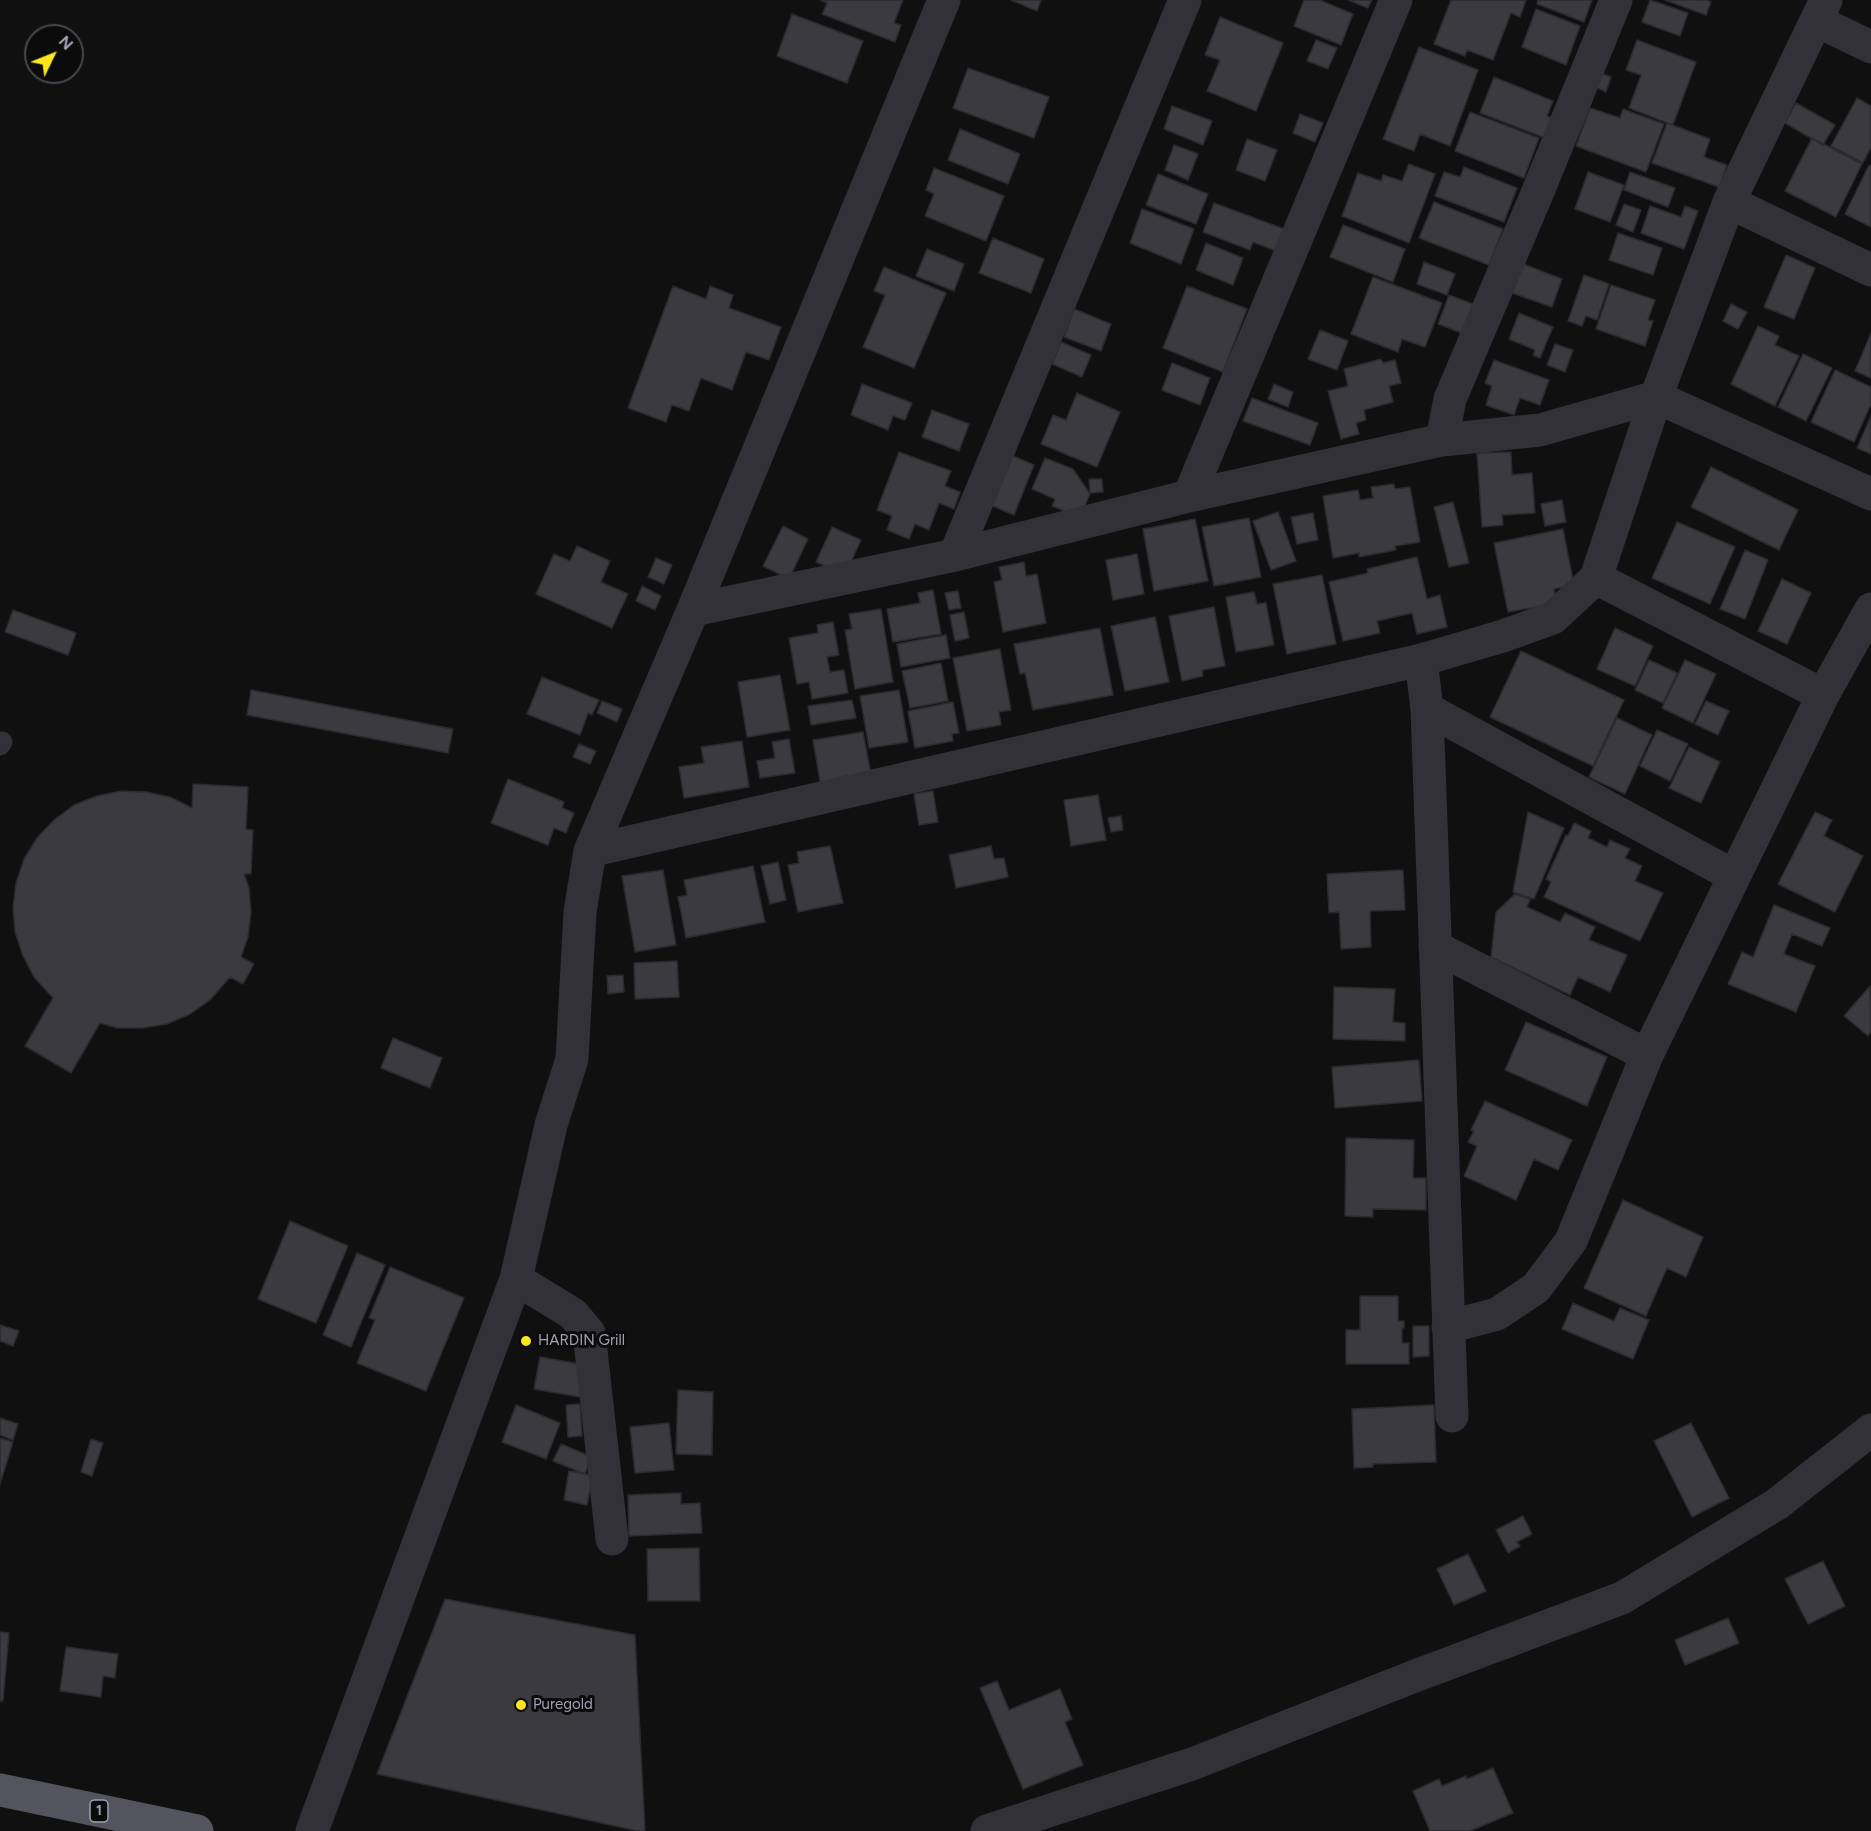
<!DOCTYPE html>
<style>
body{margin:0}
#map{position:relative;width:1871px;height:1831px;overflow:hidden;background:#101011;font-family:Figtree,sans-serif}
canvas{display:block}
.north{position:absolute;left:24px;top:24px;width:60px;height:60px;box-sizing:border-box;background:#0b0b0c;border:2px solid #47474f;border-radius:50%;rotate:47deg;font-size:16px;font-weight:700;line-height:24px;text-align:center;color:#a0a1b3}
.north::after{content:'';display:block;margin:auto;width:21px;height:27px;background:#fde61d;clip-path:polygon(50% 0,100% 100%,50% 72%,0 100%)}
</style>
<div id="map">
<canvas width="1871" height="1831"></canvas>
<div class="north">N</div>
</div>
<script>
const g = document.querySelector('canvas').getContext('2d');
g.lineJoin = 'round';
function fillPath(path, color) {
  g.fillStyle = color;
  g.fill(path, 'evenodd');
}
function poly(rows) {
  const path = new Path2D();
  for (const r of rows) {
    path.moveTo(r[0], r[1]);
    for (let i = 2; i < r.length; i += 2) path.lineTo(r[i], r[i + 1]);
  }
  return path;
}
function strokePath(path, color, width, dash) {
  g.strokeStyle = color;
  g.lineWidth = width;
  g.lineCap = dash ? 'butt' : 'round';
  g.setLineDash(dash || []);
  g.stroke(path);
}
function drawText(font, color, halo, rows, align = 'center') {
  g.font = font + ' Figtree,sans-serif';
  g.lineWidth = 6;
  g.setLineDash([]);
  g.textBaseline = 'middle';
  g.strokeStyle = halo;
  g.fillStyle = color;
  for (const [text, x, y, turn = 0] of rows) {
    g.save();
    g.translate(x, y);
    g.rotate((+turn || 0) * Math.PI / 180);
    g.textAlign = isNaN(turn) ? turn : align;
    if (halo) g.strokeText(text, 0, 0);
    g.fillText(text, 0, 0);
    g.restore();
  }
}
const building = poly([
 [820,0,903,0,894,23,901,25,895,42,822,14,827,3,820,0],
 [1011,0,1041,0,1037,11,1011,0],
 [1304,0,1320,0,1353,14,1341,45,1294,26,1304,0],
 [1348,0,1372,0,1368,8,1348,0],
 [1451,0,1526,0,1520,17,1511,13,1493,60,1467,50,1465,56,1434,44,1451,0],
 [1538,0,1592,0,1584,22,1537,4,1538,0],
 [1650,0,1688,13,1680,36,1642,22,1650,0],
 [1665,0,1707,0,1711,2,1706,15,1665,0],
 [1536,9,1580,26,1566,65,1522,47,1536,9],
 [792,14,863,41,847,83,777,56,792,14],
 [1220,17,1283,43,1256,111,1207,91,1220,60,1205,55,1220,17],
 [1316,40,1337,48,1328,69,1307,61,1316,40],
 [1637,40,1696,62,1673,125,1629,108,1641,75,1626,70,1637,40],
 [1419,47,1478,70,1450,146,1420,134,1414,151,1383,139,1419,47],
 [968,68,1049,97,1034,138,953,108,968,68],
 [1598,72,1611,77,1606,92,1593,86,1598,72],
 [1494,77,1553,101,1547,116,1555,120,1548,139,1480,113,1494,77],
 [1857,98,1871,106,1871,147,1863,163,1831,146,1857,98],
 [1796,103,1835,125,1823,145,1785,123,1796,103],
 [1172,106,1212,121,1203,145,1164,129,1172,106],
 [1590,108,1620,118,1623,109,1664,124,1646,172,1576,146,1590,108],
 [1470,112,1539,138,1524,178,1455,151,1470,112],
 [1300,114,1323,123,1315,142,1293,133,1300,114],
 [1667,123,1710,139,1704,157,1727,165,1719,187,1652,163,1667,123],
 [960,129,1020,154,1008,184,948,160,960,129],
 [1812,138,1862,164,1836,217,1785,191,1812,138],
 [1247,139,1277,150,1265,181,1236,170,1247,139],
 [1174,145,1198,154,1188,180,1165,170,1174,145],
 [1409,164,1435,174,1409,243,1342,216,1358,173,1381,181,1383,175,1402,181,1409,164],
 [1869,165,1871,166,1871,227,1845,214,1869,165],
 [1464,167,1517,188,1504,222,1435,196,1444,172,1460,177,1464,167],
 [934,168,1004,196,986,241,925,216,934,194,926,190,934,168],
 [1588,172,1624,185,1610,222,1575,209,1588,172],
 [1630,172,1675,188,1668,207,1624,190,1630,172],
 [1158,174,1208,194,1196,224,1146,205,1158,174],
 [1434,202,1503,229,1489,265,1419,238,1434,202],
 [1214,203,1284,229,1276,251,1253,242,1250,250,1203,232,1214,203],
 [1624,204,1641,210,1633,232,1616,225,1624,204],
 [1650,206,1681,217,1685,206,1698,211,1684,249,1641,233,1650,206],
 [1142,209,1194,229,1181,264,1130,243,1142,209],
 [1343,225,1405,249,1393,282,1330,257,1343,225],
 [1618,233,1662,248,1653,275,1609,260,1618,233],
 [993,238,1044,259,1031,293,979,273,993,238],
 [1206,243,1243,258,1233,285,1196,270,1206,243],
 [927,249,964,264,954,291,916,276,927,249],
 [1786,255,1815,268,1794,319,1764,307,1786,255],
 [1424,262,1455,274,1447,295,1417,284,1424,262],
 [1523,264,1562,279,1552,307,1512,293,1523,264],
 [884,267,946,293,914,368,863,347,885,295,874,291,884,267],
 [1584,275,1609,284,1597,320,1586,316,1582,326,1568,321,1584,275],
 [1373,277,1442,303,1425,347,1402,339,1398,352,1351,334,1373,277],
 [1611,285,1655,300,1648,320,1653,321,1645,346,1596,329,1611,285],
 [673,286,706,299,710,286,733,295,729,308,781,327,769,360,746,352,732,390,701,378,689,411,672,405,666,422,628,408,673,286],
 [1187,286,1247,309,1223,372,1163,348,1187,286],
 [1449,295,1478,306,1467,335,1438,324,1449,295],
 [1731,304,1747,312,1738,329,1723,321,1731,304],
 [1074,309,1111,324,1101,351,1064,337,1074,309],
 [1519,313,1553,327,1540,358,1533,355,1535,350,1509,339,1519,313],
 [1758,326,1779,336,1775,345,1799,356,1775,406,1731,384,1758,326],
 [1320,330,1348,341,1337,370,1308,359,1320,330],
 [1871,333,1871,378,1855,371,1871,333],
 [1061,342,1091,355,1082,377,1052,364,1061,342],
 [1555,344,1573,350,1565,372,1547,365,1555,344],
 [1803,354,1832,368,1806,421,1778,407,1803,354],
 [1381,359,1383,363,1395,360,1401,383,1389,386,1393,402,1364,410,1366,420,1356,423,1359,434,1341,439,1328,391,1348,386,1344,369,1381,359],
 [1494,360,1549,380,1540,405,1520,398,1514,415,1486,405,1492,386,1485,383,1494,360],
 [1172,363,1210,378,1200,405,1162,390,1172,363],
 [1835,370,1871,387,1871,404,1854,442,1811,422,1835,370],
 [862,384,912,403,905,420,893,416,888,430,851,415,862,384],
 [1274,384,1293,392,1288,407,1268,399,1274,384],
 [1077,393,1120,412,1097,467,1041,444,1053,415,1066,420,1077,393],
 [1252,398,1318,423,1310,445,1243,421,1252,398],
 [932,410,969,424,959,451,922,437,932,410],
 [1871,416,1871,454,1857,448,1871,416],
 [899,452,951,471,945,486,960,492,954,509,939,503,929,530,915,524,909,539,887,530,892,516,877,510,899,452],
 [1511,452,1512,475,1532,473,1535,513,1502,515,1503,525,1482,527,1477,453,1511,452],
 [1011,455,1034,465,1014,515,990,505,1011,455],
 [1045,458,1073,469,1090,494,1080,517,1052,506,1055,499,1032,489,1045,458],
 [1711,467,1798,510,1779,550,1691,507,1711,467],
 [1089,479,1102,479,1103,492,1090,493,1089,479],
 [1394,484,1395,489,1410,487,1420,542,1395,546,1396,550,1359,557,1359,553,1333,558,1323,496,1358,490,1360,500,1373,498,1371,487,1394,484],
 [1562,500,1566,522,1545,526,1541,504,1562,500],
 [1453,502,1469,563,1449,567,1434,507,1453,502],
 [1278,512,1296,561,1271,570,1253,521,1278,512],
 [1313,513,1318,540,1297,544,1291,517,1313,513],
 [1249,518,1261,577,1214,586,1202,527,1249,518],
 [1195,519,1208,581,1154,591,1143,529,1195,519],
 [1677,522,1735,547,1710,604,1652,578,1677,522],
 [783,526,808,539,789,579,763,566,783,526],
 [832,527,861,540,845,575,816,562,832,527],
 [1563,529,1574,585,1554,589,1557,603,1508,612,1494,543,1563,529],
 [577,546,610,561,601,582,628,594,612,628,536,594,554,554,570,561,577,546],
 [1745,550,1768,560,1745,619,1720,609,1745,550],
 [1137,554,1144,594,1113,600,1106,560,1137,554],
 [1417,557,1427,599,1440,595,1447,627,1417,634,1412,613,1377,621,1380,633,1343,641,1329,582,1368,573,1367,569,1417,557],
 [656,558,672,565,664,584,648,577,656,558],
 [1024,562,1026,576,1037,574,1046,623,1003,632,994,582,1002,580,999,567,1024,562],
 [1322,575,1336,644,1287,654,1273,584,1322,575],
 [1782,579,1811,593,1787,644,1758,631,1782,579],
 [642,586,661,596,655,610,636,601,642,586],
 [933,590,941,634,893,642,887,609,920,603,918,593,933,590],
 [958,591,961,608,949,610,945,593,958,591],
 [1254,592,1257,604,1266,603,1274,645,1236,652,1226,597,1254,592],
 [1214,607,1225,666,1202,670,1203,676,1182,681,1169,616,1214,607],
 [881,609,893,682,855,689,845,630,852,629,849,614,881,609],
 [13,610,76,633,68,655,5,632,13,610],
 [964,612,969,638,955,641,950,615,964,612],
 [1155,617,1169,682,1125,691,1111,626,1155,617],
 [833,622,839,655,827,657,830,672,844,670,848,693,812,699,809,682,797,684,789,638,818,633,817,625,833,622],
 [1100,628,1113,695,1033,710,1025,673,1020,674,1014,644,1100,628],
 [1615,628,1653,646,1635,686,1597,669,1615,628],
 [946,635,950,658,901,667,897,644,946,635],
 [1000,649,1011,710,999,712,1001,725,967,731,953,658,1000,649],
 [1521,651,1624,700,1593,766,1490,717,1521,651],
 [1649,660,1677,673,1663,703,1635,690,1649,660],
 [1685,660,1716,674,1693,723,1662,708,1685,660],
 [941,663,948,701,910,708,902,671,941,663],
 [780,675,790,730,747,737,738,682,780,675],
 [542,677,599,700,592,715,588,713,580,735,527,714,542,677],
 [251,690,453,729,448,753,247,715,251,690],
 [899,690,908,742,869,748,860,696,899,690],
 [852,700,856,718,811,725,808,706,852,700],
 [602,701,622,709,617,722,597,713,602,701],
 [1706,701,1729,711,1718,735,1695,724,1706,701],
 [953,702,959,733,952,734,953,741,915,748,908,711,953,702],
 [1617,718,1652,735,1625,794,1589,777,1617,718],
 [1657,730,1688,744,1670,781,1640,766,1657,730],
 [863,732,872,779,821,787,813,740,863,732],
 [789,739,795,773,760,778,757,761,775,758,772,742,789,739],
 [742,741,749,787,684,798,679,767,704,763,701,747,742,741],
 [579,744,596,751,590,764,573,757,579,744],
 [1689,747,1720,762,1701,803,1669,788,1689,747],
 [508,779,564,802,562,808,574,813,566,833,554,828,548,845,491,823,508,779],
 [193,784,248,787,246,829,253,830,251,874,244,874,249,888,251,912,248,937,241,957,254,964,243,984,230,977,210,1000,190,1014,167,1024,142,1028,117,1028,100,1023,71,1073,25,1046,53,998,34,977,23,956,15,932,13,907,16,883,24,859,37,838,54,820,74,805,97,796,121,791,146,792,170,797,192,808,193,784],
 [933,791,938,822,919,825,914,794,933,791],
 [1098,795,1106,840,1071,846,1064,800,1098,795],
 [1528,812,1564,828,1534,899,1513,892,1528,812],
 [1815,812,1832,820,1824,836,1863,856,1835,912,1778,884,1815,812],
 [1121,816,1123,830,1111,832,1108,818,1121,816],
 [1574,823,1591,831,1588,838,1607,847,1610,840,1630,849,1625,858,1642,866,1635,881,1663,893,1640,941,1544,897,1551,882,1546,879,1566,835,1568,836,1574,823],
 [830,846,843,903,798,912,788,865,799,863,797,852,830,846],
 [991,846,994,859,1004,858,1008,877,956,888,949,855,991,846],
 [778,862,786,900,770,904,761,866,778,862],
 [753,866,765,922,686,938,678,897,687,895,684,880,753,866],
 [663,870,676,945,635,952,622,876,663,870],
 [1403,870,1405,910,1370,911,1371,947,1341,949,1339,912,1329,913,1327,874,1403,870],
 [1515,894,1530,899,1527,907,1560,922,1565,913,1595,927,1589,940,1627,955,1610,992,1578,977,1570,995,1491,957,1496,912,1515,894],
 [1774,905,1830,928,1822,946,1792,934,1784,954,1815,966,1796,1012,1728,984,1742,952,1753,957,1774,905],
 [677,961,679,997,635,999,634,963,677,961],
 [623,975,624,992,608,994,607,976,623,975],
 [1870,986,1871,1032,1868,1036,1844,1016,1870,986],
 [1334,987,1395,989,1393,1022,1405,1023,1405,1041,1333,1039,1334,987],
 [1526,1022,1607,1057,1587,1106,1505,1070,1526,1022],
 [393,1038,442,1058,430,1088,381,1068,393,1038],
 [1419,1060,1422,1101,1335,1108,1332,1067,1419,1060],
 [1485,1101,1572,1140,1558,1170,1534,1159,1516,1200,1464,1176,1477,1146,1468,1142,1474,1131,1471,1130,1485,1101],
 [1346,1138,1414,1140,1413,1178,1426,1178,1426,1210,1373,1209,1373,1217,1345,1216,1346,1138],
 [1623,1200,1703,1237,1686,1277,1667,1268,1646,1316,1584,1288,1623,1200],
 [290,1221,348,1246,316,1323,258,1299,290,1221],
 [357,1253,385,1265,351,1347,323,1335,357,1253],
 [390,1267,464,1298,426,1391,357,1363,375,1320,369,1318,390,1267],
 [1360,1296,1398,1296,1398,1321,1404,1321,1404,1328,1402,1328,1402,1343,1409,1343,1409,1364,1346,1364,1346,1330,1360,1330,1360,1296],
 [1573,1303,1614,1321,1620,1308,1649,1320,1633,1359,1562,1329,1573,1303],
 [0,1325,19,1331,13,1346,0,1341,0,1325],
 [1413,1326,1429,1326,1429,1356,1413,1357,1413,1326],
 [540,1357,591,1366,585,1398,534,1389,540,1357],
 [678,1390,713,1392,712,1455,676,1454,678,1390],
 [580,1404,582,1436,568,1437,566,1405,580,1404],
 [516,1405,560,1423,546,1459,502,1442,516,1405],
 [1434,1405,1436,1462,1373,1464,1373,1467,1354,1468,1352,1409,1434,1405],
 [0,1418,18,1424,13,1440,0,1435,0,1418],
 [669,1423,674,1470,635,1473,630,1427,669,1423],
 [1691,1423,1729,1498,1692,1517,1654,1441,1691,1423],
 [0,1438,13,1442,0,1484,0,1438],
 [91,1439,103,1443,92,1476,81,1472,91,1439],
 [561,1444,592,1457,585,1474,553,1461,561,1444],
 [569,1471,593,1475,587,1505,564,1500,569,1471],
 [681,1493,681,1504,700,1503,702,1533,629,1536,628,1495,681,1493],
 [1523,1516,1532,1534,1517,1542,1520,1546,1508,1553,1496,1530,1523,1516],
 [699,1548,700,1601,648,1601,647,1549,699,1548],
 [1468,1554,1486,1591,1454,1605,1437,1569,1468,1554],
 [1823,1561,1845,1606,1808,1624,1785,1579,1823,1561],
 [445,1599,635,1635,645,1831,638,1831,377,1774,445,1599],
 [1728,1618,1739,1643,1685,1665,1675,1640,1728,1618],
 [0,1632,9,1633,3,1701,0,1701,0,1632],
 [66,1647,118,1654,115,1678,103,1676,101,1697,60,1691,66,1647],
 [997,1681,1009,1710,1060,1689,1072,1719,1065,1722,1083,1765,1023,1789,980,1688,997,1681],
 [1493,1768,1513,1813,1470,1831,1430,1831,1413,1791,1439,1779,1442,1786,1466,1776,1467,1779,1493,1768]
]);
fillPath(building, '#3a3a3f');
strokePath(building, '#2b2a2e', 1.5);
strokePath(poly([
 [0,745,2,742]
]), '#313137', 21);
strokePath(poly([
 [1817,21,1871,47],
 [1729,202,1871,270],
 [1442,440,1450,399,1539,189,1616,0],
 [1189,496,1396,0],
 [955,555,1185,0],
 [1596,578,1823,695],
 [693,610,955,555,1189,496,1442,440,1540,430,1656,397,1871,494],
 [1421,660,1427,709,1452,1416],
 [1427,709,1734,876],
 [590,851,1421,660,1503,636,1553,618,1596,578,1656,397,1729,202,1826,0],
 [1435,947,1647,1055],
 [516,1279,573,1314,589,1333,612,1539],
 [1448,1327,1497,1314,1536,1288,1571,1241,1647,1055,1823,695,1871,609],
 [312,1831,516,1279,551,1125,572,1059,580,912,590,851,693,610,944,0],
 [987,1831,1192,1764,1415,1676,1622,1598,1777,1504,1871,1430]
]), '#313137', 33);
strokePath(poly([
 [0,1790,197,1831]
]), '#54545f', 33);
for (const [x, y, r, color] of [
 [526,1341,6,"#fde61d"],
 [521,1705,6,"#fde61d"]
]) {
  const dot = new Path2D();
  dot.arc(x, y, r, 0, 2 * Math.PI);
  g.fillStyle = color;
  g.fill(dot);
  strokePath(dot, '#0b0b0c', 2);
}
for (const [x, y, w] of [
 [99,1811,18]
]) {
  const box = new Path2D();
  box.roundRect(x - w / 2, y - 11, w, 22, 4.5);
  g.fillStyle = '#0b0b0c';
  g.fill(box);
  strokePath(box, '#a0a1b3', 1.5);
}
drawText('bold 14px', '#a0a1b3', null, [
 ["1",99,1811]
]);
drawText('15px', '#a0a1b3', '#0b0b0c', [
 ["HARDIN Grill",538,1341],
 ["Puregold",533,1705]
], 'left');
</script>
